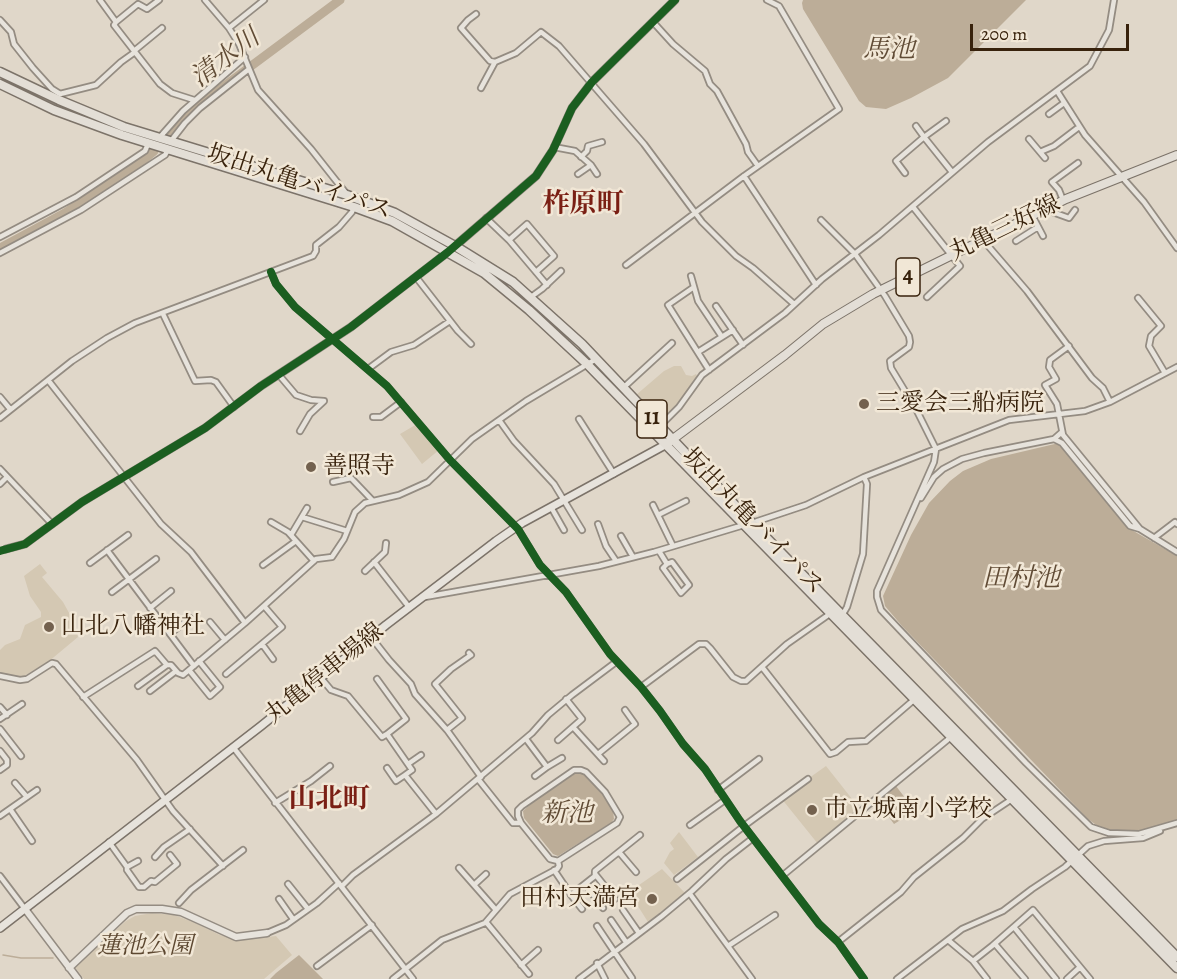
<!DOCTYPE html>
<meta charset="utf-8">
<style>
body{margin:0}
#map{position:relative;width:1177px;height:979px;overflow:hidden;background:#e0d7c9;font-family:Alegreya,serif}
canvas{display:block}
.scale{position:absolute;left:970px;top:24px;width:159px;height:27px;box-sizing:border-box;border:3px solid #38220c;border-top:0;padding-left:8px;font-size:18px;line-height:21px;white-space:nowrap;color:#38220c;-webkit-text-stroke:4px #f1e7d6;paint-order:stroke}
</style>
<div id="map">
<canvas width="1177" height="979"></canvas>
<div class="scale">200 m</div>
</div>
<script>
const g = document.querySelector('canvas').getContext('2d');
g.lineJoin = 'round';
function fillPath(path, color) {
  g.fillStyle = color;
  g.fill(path, 'evenodd');
}
function poly(rows) {
  const path = new Path2D();
  for (const r of rows) {
    path.moveTo(r[0], r[1]);
    for (let i = 2; i < r.length; i += 2) path.lineTo(r[i], r[i + 1]);
  }
  return path;
}
function strokePath(path, color, width, dash) {
  g.strokeStyle = color;
  g.lineWidth = width;
  g.lineCap = dash ? 'butt' : 'round';
  g.setLineDash(dash || []);
  g.stroke(path);
}
function drawText(font, color, halo, rows, align = 'center') {
  g.font = font + ' Alegreya,"Noto Serif JP",serif';
  g.lineWidth = 5;
  g.setLineDash([]);
  g.textBaseline = 'middle';
  g.strokeStyle = halo;
  g.fillStyle = color;
  for (const [text, x, y, turn = 0] of rows) {
    g.save();
    g.translate(x, y);
    g.rotate((+turn || 0) * Math.PI / 180);
    g.textAlign = isNaN(turn) ? turn : align;
    if (halo) g.strokeText(text, 0, 0);
    g.fillText(text, 0, 0);
    g.restore();
  }
}
fillPath(poly([
 [674,366,681,366,686,375,692,376,696,374,698,378,678,405,661,421,636,395,664,371],
 [417,424,439,450,422,464,400,434],
 [40,564,47,573,42,577,63,602,73,620,78,637,48,662,22,677,0,674,0,650,5,645,20,639,25,625,41,617,41,612,30,596,24,576],
 [826,766,860,809,818,844,781,798],
 [679,832,698,857,674,875,664,863,670,852,674,849,670,843],
 [662,869,685,893,648,922,629,892],
 [152,913,174,915,193,922,220,935,240,940,276,936,292,955,264,979,84,979,75,967,80,961,126,921,135,916]
]), '#d4c8b3');
fillPath(poly([
 [803,0,1026,0,948,78,911,98,886,109,866,107,859,101,803,9,802,3],
 [1059,443,1130,529,1177,556,1177,821,1147,830,1130,833,1114,832,1099,827,1088,819,902,626,885,606,883,596,911,535,929,503,950,481,963,471,991,459],
 [580,772,584,773,601,791,613,810,614,819,611,823,558,856,553,854,524,818,523,811,533,802,576,773],
 [896,786,915,811,894,824,877,801],
 [299,955,323,979,270,979,276,973]
]), '#bcad98');
strokePath(poly([
 [3,955,21,958,53,958]
]), '#bcad98', 1.5);
strokePath(poly([
 [170,134,192,110,340,0],
 [0,248,65,213,136,166,154,151]
]), '#bcad98', 9);
const minor = poly([
 [205,0,229,28,239,44,258,90,311,149,345,192],
 [476,14,468,20,461,28,490,61,495,62,516,53,541,32,559,46,644,144,702,222,736,256,753,268,794,304],
 [0,20,11,32,14,44,33,68,52,89,60,94,96,85,121,62,135,52,114,25,116,22,100,0],
 [116,22,138,4,147,9,159,0],
 [653,22,673,44,705,71,710,84,717,91,746,144,748,152,758,166],
 [229,28,264,0],
 [134,51,162,28],
 [135,52,160,84,172,93,194,100],
 [481,88,495,62],
 [1057,91,1085,135,1144,202,1177,248],
 [1049,114,1064,103],
 [916,126,924,137,946,121],
 [160,137,183,111,245,57],
 [1029,139,1045,158],
 [171,141,185,123,200,108,249,69],
 [554,147,575,151,591,165,597,174],
 [1040,152,1054,146,1079,127],
 [581,157,587,151,588,146,602,142],
 [905,173,896,161,924,137,952,172],
 [578,174,591,165],
 [744,176,816,285],
 [1063,200,1059,190,1052,182,1078,163],
 [913,207,960,266,927,297],
 [1044,209,1069,218,1075,210],
 [1032,215,1043,236],
 [486,218,509,240,547,285],
 [821,220,855,254,885,296,909,336,910,342,909,347,890,361,891,368,917,411,936,449,934,462,877,591,877,597,881,610,1026,763,1091,827,1109,833,1139,834,1177,823],
 [0,237,76,197,145,151,148,144],
 [509,240,527,224,554,256,536,272],
 [983,240,1027,291,1092,378,1103,388,1110,402],
 [1016,241,1038,227],
 [0,253,81,210,165,155,168,150],
 [626,265,744,176,839,109,779,6,767,0],
 [271,272,276,284,295,307,387,386,450,460,518,529,540,565,566,592,610,654,641,687,660,711,683,744,705,769,740,821,819,924,838,942,864,979],
 [691,276,698,301,722,337],
 [416,277,458,331,471,344],
 [694,287,668,305,709,370],
 [531,297,542,289,561,271],
 [1138,298,1161,326,1151,336,1149,346,1165,373],
 [716,306,743,345],
 [163,314,195,381,211,380,216,382,234,407],
 [1069,346,1050,360,1049,367,1056,379,1045,385,1057,404,1063,435,1140,529,1177,552],
 [698,352,733,330],
 [368,369,391,352,414,345,450,321],
 [279,375,296,395,311,400,324,401,310,414,300,431],
 [48,380,161,524,191,552,245,623],
 [623,388,672,343],
 [0,397,10,409],
 [373,417,381,417,401,402],
 [0,418,72,361,107,338,135,323,313,256,316,251,316,245,339,227,352,212,354,207],
 [579,419,614,474],
 [499,420,514,441,554,484,582,530],
 [659,427,679,407,702,375,785,313,822,279,879,235,988,142,1090,66,1109,30,1114,0],
 [1054,439,1062,443,1130,526,1140,529],
 [0,469,52,524],
 [333,482,351,478,372,500],
 [0,484,7,477],
 [921,498,934,477,943,469,962,459,984,453,1054,439,1062,432],
 [653,505,673,546],
 [551,507,564,530],
 [658,515,686,501],
 [302,517,347,531],
 [271,522,288,532,314,561],
 [752,523,806,505,864,477,1009,420,1085,411,1110,402,1177,367],
 [598,524,606,546,616,561],
 [291,535,307,508],
 [621,536,633,557],
 [1154,538,1175,522,1177,524],
 [107,550,194,666],
 [659,551,667,564,663,568,681,593,689,585,672,562,667,564],
 [374,562,409,607],
 [90,563,128,535],
 [263,565,296,541],
 [365,571,385,552,386,543],
 [112,592,156,559],
 [425,597,599,566,654,552,744,525],
 [150,608,171,591],
 [843,614,847,607,863,554,867,484,864,477],
 [210,622,225,640],
 [170,634,190,618],
 [371,637,389,660,411,684,415,694,447,730,481,777],
 [262,644,273,659],
 [167,665,171,665,178,673,183,675,245,623,316,559,332,557,344,539,355,512,365,503,399,495,428,482,472,439,526,401,596,359],
 [762,667,830,754,836,752,848,742,866,741,916,698],
 [189,670,210,696,220,687,199,661],
 [226,674,282,627,264,606],
 [0,676,20,680,27,679,52,663,56,664,137,760,173,811,223,866],
 [321,678,331,690,348,696,382,737,387,734],
 [377,679,406,719,387,734,412,770,405,775,436,814],
 [641,687,699,644,706,644,710,648,733,677,741,681,746,681,787,644,831,613],
 [150,691,176,671],
 [83,697,155,651,167,665,138,686],
 [0,707,7,715],
 [0,719,22,704],
 [573,727,604,761],
 [0,729,21,756],
 [447,730,462,718,435,684,451,669,471,655,469,653],
 [526,739,547,767,562,758],
 [558,740,582,719,566,699],
 [233,747,413,979],
 [0,751,7,760,7,765,0,770],
 [598,754,635,724,625,710],
 [408,764,421,755],
 [387,768,396,781,405,775],
 [535,776,547,767],
 [478,779,513,823,521,823,550,859,558,861,617,823,620,817,605,792,586,772,581,770,574,770,522,806,518,810,518,816,521,823],
 [15,783,27,797],
 [718,790,759,759],
 [275,803,311,781,330,766],
 [10,809,32,841],
 [0,816,37,790],
 [690,825,725,800],
 [109,842,127,867,127,870,139,887,144,887,151,881,155,882,177,864,170,855],
 [619,852,636,872],
 [155,857,164,847,190,829],
 [127,867,138,861],
 [459,868,496,910],
 [554,870,571,895,595,876,595,871,640,835],
 [595,874,615,899],
 [0,876,25,909],
 [782,876,951,737],
 [677,879,744,826,808,779],
 [288,884,308,909],
 [585,884,603,908],
 [474,885,486,874],
 [342,886,353,875,436,814,532,733,548,715,572,695,616,662],
 [690,894,752,979],
 [571,895,582,909],
 [279,899,293,919],
 [179,903,191,890,243,850],
 [623,910,639,933],
 [611,920,626,942],
 [486,922,529,974],
 [597,926,632,978],
 [1014,927,1056,979],
 [267,933,286,925,317,903,339,883],
 [948,940,973,961],
 [838,942,901,892,914,877,963,838,982,819,1012,799],
 [995,944,1025,979],
 [728,946,775,915],
 [597,963,605,979],
 [521,965,538,950],
 [317,966,372,925],
 [393,979,442,940,485,923,510,894,557,869,559,866,558,861],
 [579,979,662,916,692,891,726,859,753,838],
 [897,979,962,929,1003,911,1032,889,1065,867,1088,846,1104,841,1143,838,1160,831],
 [987,979,973,961,992,946,1033,910,1090,979],
 [1067,979,1079,968]
]);
const tertiary = poly([
 [6,549,25,544,82,502,205,428,261,386,351,327,448,252,536,176,553,150,572,108,592,82,675,0],
 [25,909,78,979],
 [69,968,127,913,136,909,162,909,181,912,236,937,267,933]
]);
const secondary = poly([
 [0,928,261,726,386,625,496,541,522,523,665,445]
]);
const primary = poly([
 [669,442,785,355,823,324,873,294,1066,199,1177,155]
]);
const trunk = poly([
 [0,72,59,100,124,127,347,195,395,213,455,246,513,282,582,344,752,523,1177,957],
 [0,84,54,110,122,135,354,207,392,221,484,273,529,310,587,364,1177,968]
]);
strokePath(minor, '#948c82', 8);
strokePath(tertiary, '#948c82', 9);
strokePath(secondary, '#7c7369', 10);
strokePath(primary, '#7c7369', 10);
strokePath(trunk, '#7c7369', 11);
strokePath(minor, '#e7e3dc', 4.5);
strokePath(tertiary, '#e7e3dc', 6);
strokePath(secondary, '#e7e3dc', 7);
strokePath(primary, '#e3ded6', 8);
strokePath(trunk, '#e3ded6', 8);
strokePath(poly([
 [271,272,276,284,295,307,387,386,450,460,518,529,540,565,566,592,610,654,641,687,660,711,683,744,705,769,740,821,819,924,838,942,864,979],
 [0,551,25,544,82,502,205,428,261,386,351,327,448,252,536,176,553,150,572,108,592,82,675,0]
]), '#1b5e20', 8);
for (const [x, y, r, color] of [
 [864,404,6,"#73614e"],
 [311,467,6,"#73614e"],
 [49,627,6,"#73614e"],
 [812,810,6,"#73614e"],
 [652,899,6,"#73614e"]
]) {
  const dot = new Path2D();
  dot.arc(x, y, r, 0, 2 * Math.PI);
  g.fillStyle = color;
  g.fill(dot);
  strokePath(dot, '#f1e7d6', 2);
}
for (const [x, y, w] of [
 [908,277,24],
 [652,419,30]
]) {
  const box = new Path2D();
  box.roundRect(x - w / 2, y - 19, w, 38, 4.5);
  g.fillStyle = '#f1e7d6';
  g.fill(box);
  strokePath(box, '#38220c', 1.5);
}
drawText('bold 22px', '#38220c', null, [
 ["4",908,277],
 ["11",652,419]
]);
drawText('24px', '#38220c', '#f1e7d6', [
 ["坂出丸亀バイパス",299,183,18],
 ["丸亀三好線",1005,229,-26],
 ["坂出丸亀バイパス",752,522,46],
 ["丸亀停車場線",325,674,-39]
]);
drawText('24px', '#38220c', '#f1e7d6', [
 ["三愛会三船病院",876,404],
 ["善照寺",323,467],
 ["山北八幡神社",61,627],
 ["市立城南小学校",824,810],
 ["田村天満宮",640,899,"right"]
], 'left');
drawText('italic 24px', '#5d4831', '#f1e7d6', [
 ["蓮池公園",145,947]
]);
drawText('italic 26px', '#614c36', '#f1e7d6', [
 ["馬池",889,51],
 ["清水川",226,59,-37],
 ["田村池",1021,580],
 ["新池",567,815]
]);
drawText('bold 27px', '#7a1f14', '#f1e7d6', [
 ["柞原町",583,205],
 ["山北町",329,800]
]);
</script>
